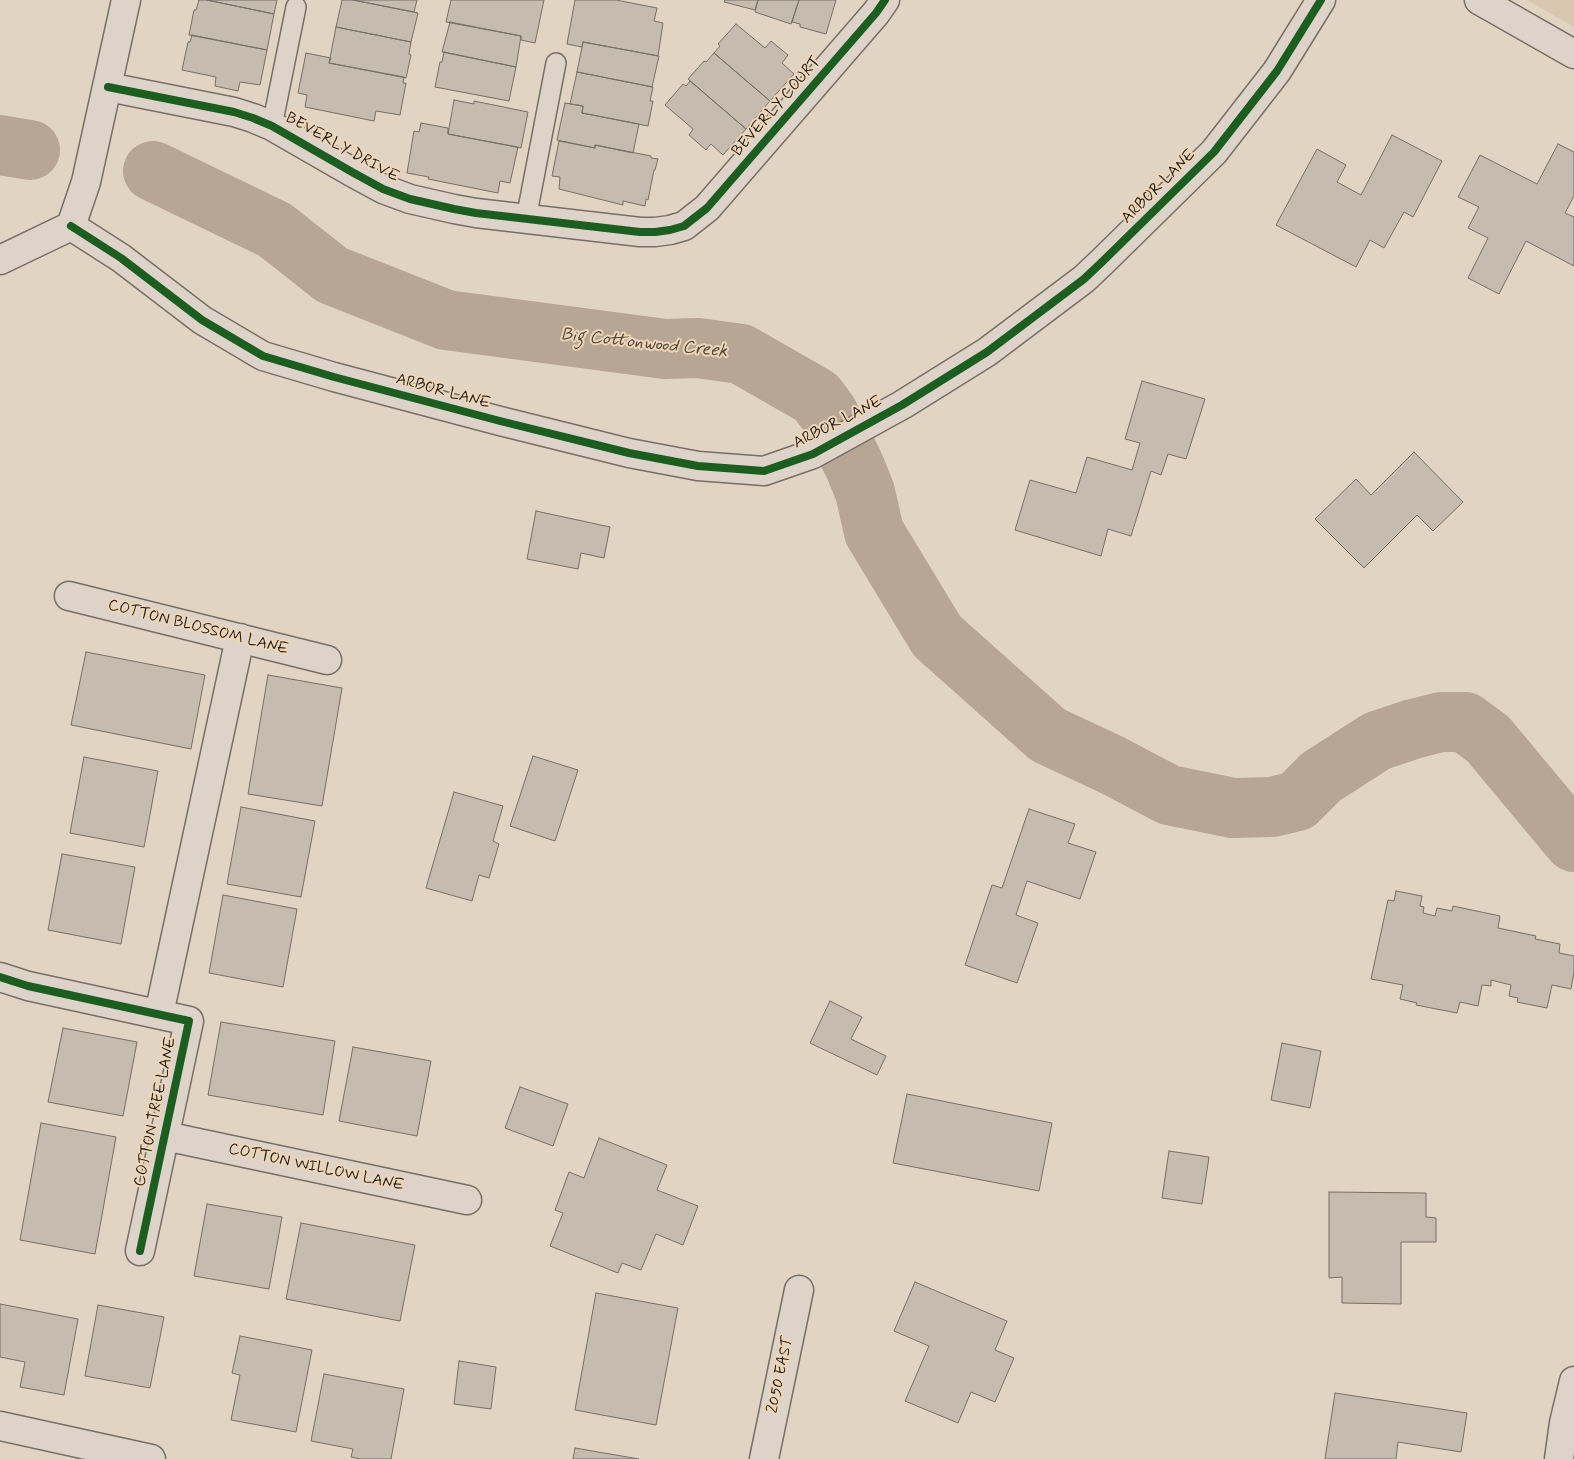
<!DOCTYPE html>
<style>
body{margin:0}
canvas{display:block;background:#e2d4c3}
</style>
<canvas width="1574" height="1459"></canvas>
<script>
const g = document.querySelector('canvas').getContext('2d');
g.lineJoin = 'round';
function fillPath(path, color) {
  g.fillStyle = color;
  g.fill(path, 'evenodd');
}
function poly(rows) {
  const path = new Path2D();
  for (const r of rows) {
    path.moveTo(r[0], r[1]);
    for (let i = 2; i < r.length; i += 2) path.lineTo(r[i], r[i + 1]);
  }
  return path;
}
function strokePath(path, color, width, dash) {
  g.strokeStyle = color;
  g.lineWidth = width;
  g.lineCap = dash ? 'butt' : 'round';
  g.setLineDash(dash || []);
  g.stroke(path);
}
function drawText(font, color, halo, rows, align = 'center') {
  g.font = font + ' Mynerve,sans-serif';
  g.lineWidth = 4;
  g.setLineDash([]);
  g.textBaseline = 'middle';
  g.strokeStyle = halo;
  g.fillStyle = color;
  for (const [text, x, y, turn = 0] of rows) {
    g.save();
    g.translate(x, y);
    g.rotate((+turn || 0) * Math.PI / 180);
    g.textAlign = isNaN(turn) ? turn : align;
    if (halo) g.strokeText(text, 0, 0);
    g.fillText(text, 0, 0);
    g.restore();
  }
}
fillPath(poly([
 [1527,0,1574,0,1574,27]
]), '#d8c6b0');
strokePath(poly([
 [0,145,30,150],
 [153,171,275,230,332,275,446,320,665,349,698,348,741,354,816,397,828,413,854,465,865,492,874,532,937,636,1048,735,1112,765,1169,795,1233,808,1272,807,1297,801,1321,777,1377,741,1413,729,1441,722,1465,722,1488,739,1574,842]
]), '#b7a694', 60);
const building = poly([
 [199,0,207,0,274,14,267,50,189,35,194,10,196,10,199,0],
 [207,0,277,0,274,14,207,0],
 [342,0,353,0,418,13,411,42,336,27,342,0],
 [353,0,417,0,414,12,353,0],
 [451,0,544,0,535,43,521,40,521,36,446,22,451,0],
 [575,0,616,0,657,8,654,21,663,23,658,56,583,42,582,47,567,44,575,0],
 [725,0,758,0,755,10,724,2,725,0],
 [758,0,799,0,791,24,755,12,758,0],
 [799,0,836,0,826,34,800,27,800,24,792,22,799,0],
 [450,22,521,36,516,67,442,52,450,22],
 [736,24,765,48,771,41,788,55,782,63,794,74,770,101,714,53,720,46,718,44,736,24],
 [336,27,411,42,409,54,411,55,406,78,329,63,336,27],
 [192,35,267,50,260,85,240,82,238,91,215,86,216,77,182,70,188,42,190,42,192,35],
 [583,42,659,56,652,87,577,72,583,42],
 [444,52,516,67,509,101,435,87,440,62,442,62,444,52],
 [306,53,331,58,329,63,404,77,403,83,406,83,400,115,376,111,374,121,305,107,307,95,298,93,306,53],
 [714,53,770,101,746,129,688,79,704,61,706,62,714,53],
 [577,72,653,87,650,101,653,101,648,126,582,113,583,106,570,104,577,72],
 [690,81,746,129,723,155,711,144,706,150,689,135,693,129,665,105,683,84,686,86,690,81],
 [454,100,474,104,474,101,528,112,521,148,448,134,454,100],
 [565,103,583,106,582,113,639,124,633,153,595,145,595,148,557,140,565,103],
 [421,123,448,128,448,134,518,147,510,183,500,181,498,193,428,179,429,177,407,173,414,131,419,132,421,123],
 [1392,135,1442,161,1413,217,1404,212,1384,248,1370,240,1356,267,1276,225,1317,149,1346,165,1337,182,1361,195,1392,135],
 [559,141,595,148,595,145,651,156,651,158,658,159,655,170,654,170,648,200,646,199,645,206,623,201,623,205,559,189,560,177,552,176,559,141],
 [1558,144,1574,152,1574,196,1565,213,1574,217,1574,266,1526,241,1499,294,1468,278,1488,238,1468,228,1479,207,1458,197,1480,155,1537,184,1558,144],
 [1142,381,1205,399,1186,459,1168,454,1161,475,1151,471,1131,536,1108,529,1101,556,1015,530,1030,480,1076,493,1087,457,1132,470,1140,443,1125,439,1142,381],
 [1414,452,1463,502,1433,531,1417,515,1364,568,1315,519,1356,479,1371,495,1414,452],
 [536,511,610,527,604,558,581,553,578,569,527,559,536,511],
 [86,652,205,675,191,749,71,725,86,652],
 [268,675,342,688,322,806,248,794,268,675],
 [533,756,578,770,555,841,510,826,533,756],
 [84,757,158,771,144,847,70,833,84,757],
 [454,792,503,806,493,841,499,844,489,878,479,875,472,901,426,888,454,792],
 [241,807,315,821,301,897,227,884,241,807],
 [1029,809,1075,824,1068,843,1096,852,1080,899,1027,881,1016,915,1038,923,1017,983,965,965,992,885,1002,888,1029,809],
 [62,854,135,867,121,944,48,930,62,854],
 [1396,891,1422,896,1420,906,1424,907,1423,913,1435,916,1437,908,1452,911,1453,906,1500,916,1498,928,1536,936,1535,939,1560,944,1559,953,1574,956,1574,972,1571,989,1552,985,1547,1008,1517,1002,1518,998,1509,996,1511,985,1491,980,1491,986,1482,985,1478,1006,1460,1002,1457,1013,1416,1005,1417,1003,1400,999,1403,985,1371,979,1388,900,1394,901,1396,891],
 [223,895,297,909,283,987,209,973,223,895],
 [830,1001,862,1017,851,1039,886,1056,877,1075,810,1043,830,1001],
 [221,1022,335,1041,323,1115,208,1095,221,1022],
 [63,1028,137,1042,123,1116,48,1102,63,1028],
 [1282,1043,1321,1051,1310,1108,1271,1100,1282,1043],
 [353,1047,431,1061,417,1136,339,1121,353,1047],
 [520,1087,568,1104,553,1146,505,1128,520,1087],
 [907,1094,1052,1123,1039,1191,893,1163,907,1094],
 [41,1123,116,1137,95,1254,20,1240,41,1123],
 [599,1138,667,1165,657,1190,698,1206,683,1245,656,1234,641,1270,622,1263,618,1273,550,1246,563,1213,555,1210,569,1172,584,1178,599,1138],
 [1169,1151,1209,1157,1202,1204,1162,1198,1169,1151],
 [1329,1192,1426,1193,1426,1217,1436,1218,1436,1242,1401,1242,1401,1304,1342,1303,1342,1277,1329,1278,1329,1192],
 [207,1204,282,1217,269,1289,194,1276,207,1204],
 [301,1223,415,1245,400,1321,286,1299,301,1223],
 [915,1282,1007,1321,995,1350,1014,1358,995,1402,971,1392,958,1423,905,1401,929,1346,894,1331,915,1282],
 [596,1293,678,1308,656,1425,575,1410,596,1293],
 [0,1304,78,1319,64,1395,20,1387,25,1362,0,1357,0,1304],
 [98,1305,164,1317,150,1388,85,1376,98,1305],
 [240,1336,312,1350,296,1432,231,1420,240,1375,232,1373,240,1336],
 [459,1361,496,1367,491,1409,454,1404,459,1361],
 [324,1374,404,1389,391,1459,360,1459,351,1457,353,1449,311,1441,324,1374],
 [1335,1393,1467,1413,1461,1452,1398,1442,1396,1459,1325,1459,1335,1393],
 [575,1448,639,1459,573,1459,575,1448]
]);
fillPath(building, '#c5bbaf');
strokePath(building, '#756f67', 1);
const service = poly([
 [272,126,296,7],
 [526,219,556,63]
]);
const minor = poly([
 [1479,0,1574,54],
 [108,87,234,112,253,118,272,126,352,172,383,189,410,199,454,209,476,213,640,232,655,232,670,230,684,226,707,208,876,13,885,0],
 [71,226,121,258,202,320,263,356,334,377,500,421,629,453,698,466,764,471,813,454,902,405,987,352,1084,279,1103,261,1214,152,1277,71,1321,0],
 [0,260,71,226,86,182,126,0],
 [69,596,327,660],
 [0,977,28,986,189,1021,140,1251],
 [159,1014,240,638],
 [165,1136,467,1200],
 [0,1426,151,1459],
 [764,1459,799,1290],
 [1559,1459,1564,1423,1574,1381]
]);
strokePath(service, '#756f67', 22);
strokePath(minor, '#756f67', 31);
strokePath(service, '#ddd3c8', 19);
strokePath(minor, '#ddd3c8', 28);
strokePath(poly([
 [108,87,234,112,253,118,272,126,352,172,383,189,410,199,454,209,476,213,640,232,655,232,670,230,684,226,707,208,876,13,885,0],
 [71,226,121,258,202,320,263,356,334,377,500,421,629,453,698,466,764,471,813,454,902,405,987,352,1084,279,1103,261,1214,152,1277,71,1321,0],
 [0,977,28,986,189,1021,140,1251]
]), '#1b5e20', 8);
drawText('16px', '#1c1c1c', '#efd5b6', [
 ["BEVERLY COURT",777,107,-49],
 ["BEVERLY DRIVE",342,148,29],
 ["ARBOR LANE",1159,187,-45],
 ["ARBOR LANE",443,392,15],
 ["ARBOR LANE",838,423,-27],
 ["COTTON BLOSSOM LANE",198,628,14],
 ["COTTON TREE LANE",156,1112,-78],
 ["COTTON WILLOW LANE",316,1168,12],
 ["2050 EAST",781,1375,-78]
]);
drawText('italic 18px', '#4c463f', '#efd5b6', [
 ["Big Cottonwood Creek",644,344,6]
]);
</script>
